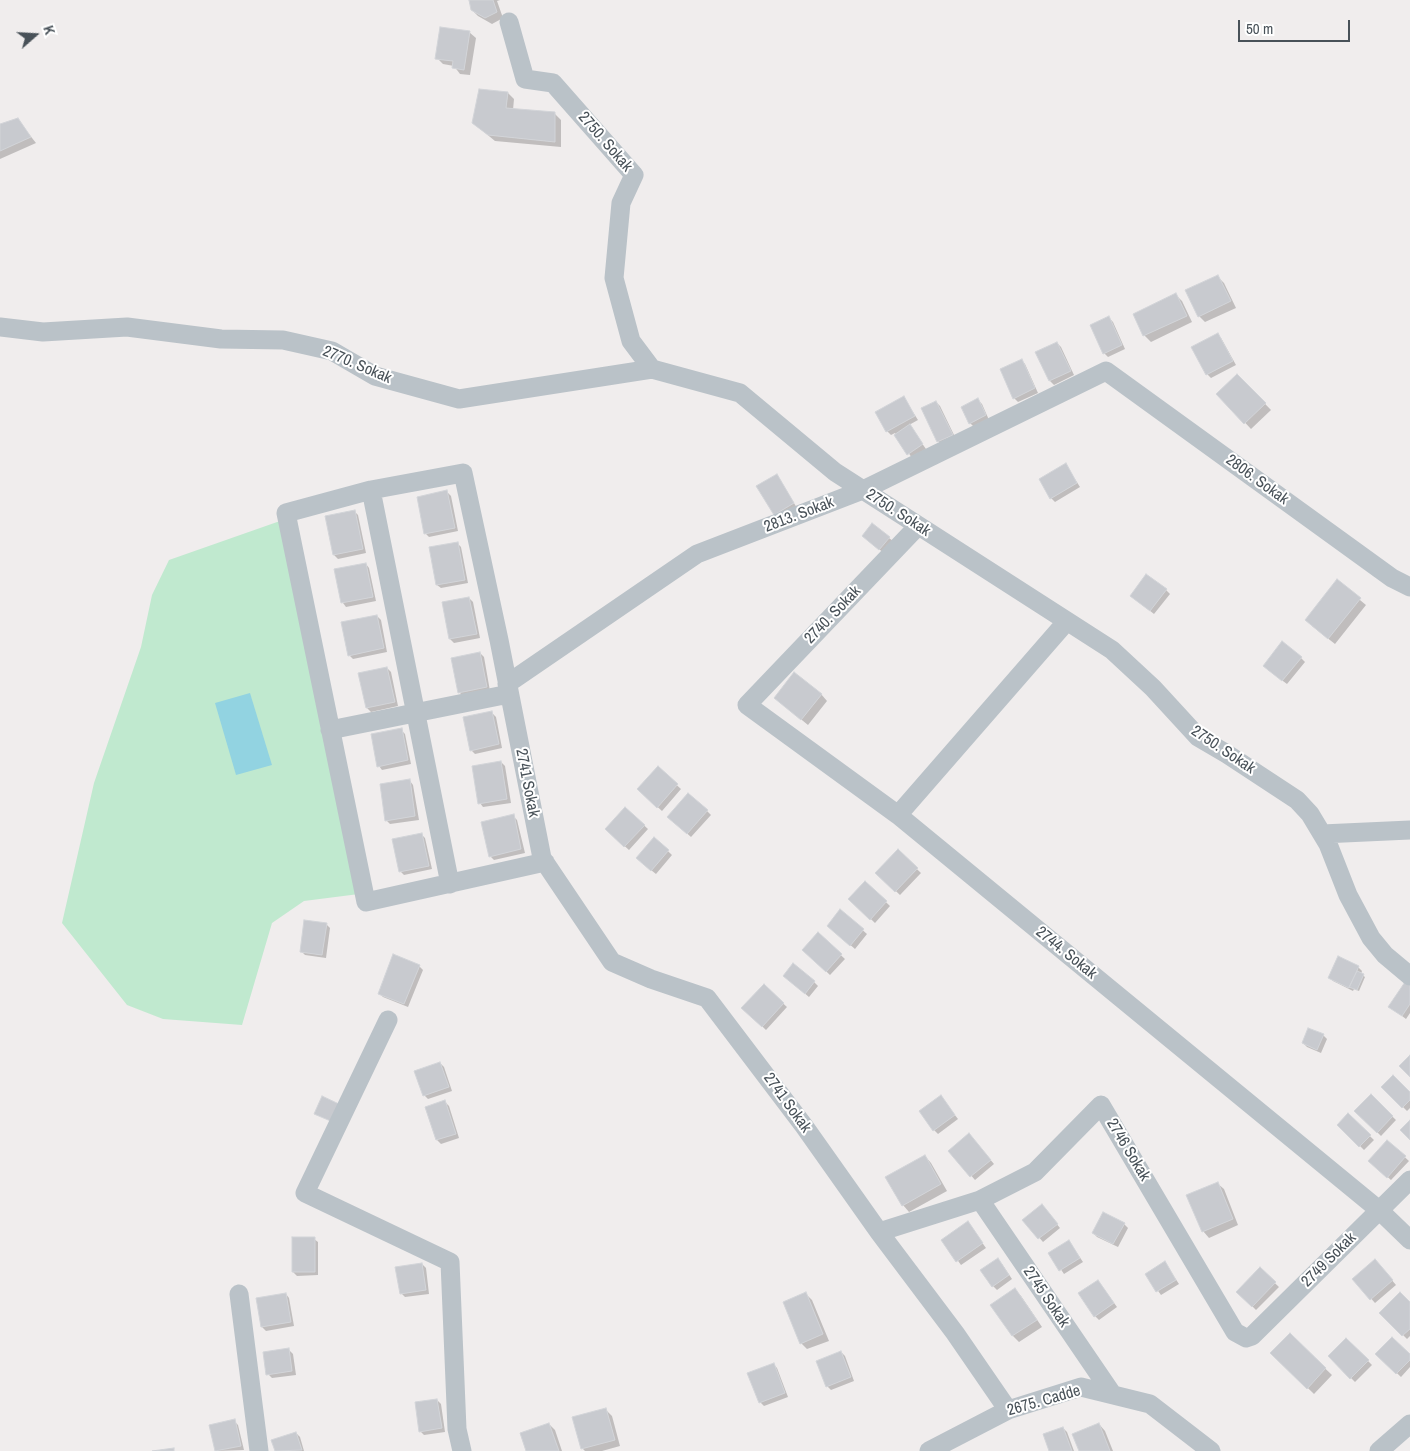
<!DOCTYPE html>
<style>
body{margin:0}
#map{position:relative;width:1410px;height:1451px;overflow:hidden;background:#f0eded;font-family:"Archivo Narrow",sans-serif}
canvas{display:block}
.north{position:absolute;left:10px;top:10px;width:50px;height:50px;-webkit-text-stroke:4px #fff;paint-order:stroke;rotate:71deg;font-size:14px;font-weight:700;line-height:20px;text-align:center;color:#485158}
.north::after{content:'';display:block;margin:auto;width:18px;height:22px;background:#485158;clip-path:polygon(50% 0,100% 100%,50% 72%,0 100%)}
.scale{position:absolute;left:1238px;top:20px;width:112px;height:22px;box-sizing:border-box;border:2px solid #485158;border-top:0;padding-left:6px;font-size:15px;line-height:18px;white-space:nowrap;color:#485158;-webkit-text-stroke:4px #fff;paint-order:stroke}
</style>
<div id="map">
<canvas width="1410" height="1451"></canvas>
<div class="north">K</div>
<div class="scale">50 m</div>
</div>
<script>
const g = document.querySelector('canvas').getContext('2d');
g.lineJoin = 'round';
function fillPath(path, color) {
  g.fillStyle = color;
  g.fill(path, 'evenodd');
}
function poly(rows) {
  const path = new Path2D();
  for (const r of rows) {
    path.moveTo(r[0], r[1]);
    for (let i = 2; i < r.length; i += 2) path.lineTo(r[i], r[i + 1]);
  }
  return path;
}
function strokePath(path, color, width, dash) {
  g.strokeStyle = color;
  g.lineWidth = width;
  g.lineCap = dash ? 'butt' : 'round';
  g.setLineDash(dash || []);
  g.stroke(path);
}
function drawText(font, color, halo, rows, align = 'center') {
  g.font = font + ' "Archivo Narrow",sans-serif';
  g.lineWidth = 4;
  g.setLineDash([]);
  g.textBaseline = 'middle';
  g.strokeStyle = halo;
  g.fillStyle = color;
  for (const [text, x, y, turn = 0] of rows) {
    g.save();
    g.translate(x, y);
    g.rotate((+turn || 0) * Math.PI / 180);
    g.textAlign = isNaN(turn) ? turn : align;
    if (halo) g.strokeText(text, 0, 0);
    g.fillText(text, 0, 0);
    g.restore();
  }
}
fillPath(poly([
 [280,521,359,894,304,901,272,923,242,1025,163,1019,127,1005,62,923,94,783,141,647,152,595,169,560]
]), '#c0e9cf');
fillPath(poly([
 [250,693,272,765,236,775,215,703]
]), '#92d3e1');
fillPath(poly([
 [470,0,500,0,497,1,503,18,492,24,478,16,472,10],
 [469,32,476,38,470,75,460,74,454,66,443,64,437,58],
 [508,93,514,99,513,110,555,114,561,120,561,147,495,141,473,123],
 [17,119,36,143,0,159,0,125],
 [1218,277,1224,283,1236,308,1205,322,1199,316],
 [1176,295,1182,301,1192,322,1151,342,1144,335],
 [1109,318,1113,322,1125,349,1108,357,1104,353],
 [1217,334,1221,338,1236,365,1211,378,1208,375,1193,347],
 [1057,343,1061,347,1074,375,1054,385,1050,381,1037,353],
 [1021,360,1025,364,1038,393,1018,402,1014,398],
 [1237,375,1271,410,1251,429,1218,394],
 [904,398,918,420,909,425,926,449,912,458,895,433,891,435,887,431,877,413],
 [978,400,982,404,989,420,974,427,970,423],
 [936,402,940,406,956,439,942,445,938,441,922,409],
 [1066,465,1080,487,1055,502,1051,498],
 [777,475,797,508,779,518,758,486],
 [447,492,451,496,458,531,429,537,425,533],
 [354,511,358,515,366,553,338,559,334,555],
 [889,538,893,541,884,553,867,540],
 [457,543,461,547,468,583,441,588,437,585],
 [366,564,369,568,376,601,346,607,343,603],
 [1337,581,1366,605,1335,644,1312,626],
 [1166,590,1170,594,1154,614,1131,596],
 [469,598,473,602,480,638,454,643,450,639],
 [377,616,381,620,387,652,353,659,349,655],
 [480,653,484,657,490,691,463,696,459,692],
 [1301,658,1305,662,1287,684,1268,670],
 [387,668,391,672,398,706,371,712,367,708,360,674],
 [821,694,827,701,808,725,775,698],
 [492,713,496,717,502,748,475,754,471,750],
 [401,730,405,734,411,764,382,770,379,766],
 [501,762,505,766,511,803,483,807,480,803],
 [658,768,681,789,662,811,638,789],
 [410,781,413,785,419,820,390,824,386,820],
 [625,808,648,829,629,850,606,829],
 [707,811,711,815,691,837,673,821],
 [513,816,517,820,525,853,494,860,490,856],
 [422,835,425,838,432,869,404,875,400,871],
 [654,838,672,855,656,874,641,862],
 [898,851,921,873,900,895,877,873],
 [865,882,890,906,875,923,850,899],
 [841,911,867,934,855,949,832,929],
 [326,924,330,928,326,958,305,955,301,951],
 [818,934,845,959,830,975,804,950],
 [419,966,423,970,408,1007,383,997,379,993],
 [1358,967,1362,971,1361,974,1365,977,1359,991,1354,989,1353,991,1333,981,1329,977],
 [784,976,814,982,818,986,809,997],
 [1410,982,1410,1013,1406,1019,1390,1007],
 [764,986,787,1007,766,1030,743,1008],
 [1323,1035,1327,1039,1321,1053,1307,1047,1303,1043],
 [440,1063,444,1067,452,1091,428,1099,424,1095],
 [1383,1087,1410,1094,1410,1108,1407,1111],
 [1371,1096,1396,1120,1381,1136,1356,1111],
 [941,1097,958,1119,938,1134,934,1130],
 [445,1102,449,1106,459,1138,441,1144,437,1140],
 [1348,1115,1374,1140,1364,1150,1339,1125],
 [973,1139,994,1164,975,1180,950,1151],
 [1387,1141,1409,1161,1391,1180,1370,1161],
 [925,1156,931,1163,947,1191,909,1212,903,1205],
 [1217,1183,1224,1189,1238,1225,1209,1238,1203,1231],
 [1045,1210,1060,1228,1043,1242,1024,1220],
 [968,1223,986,1248,961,1265,943,1240],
 [1124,1224,1128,1228,1118,1247,1097,1237,1093,1233],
 [314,1239,318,1242,318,1275,297,1276,293,1272],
 [1069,1241,1083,1262,1064,1274,1050,1253],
 [1165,1263,1179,1284,1161,1295,1146,1274],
 [422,1264,426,1268,429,1294,405,1297,401,1293],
 [1002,1264,1012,1279,997,1290,993,1286],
 [1379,1265,1396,1285,1375,1303,1354,1279],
 [1260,1269,1279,1287,1256,1310,1238,1292],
 [1101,1285,1117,1307,1099,1320,1095,1316],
 [1015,1290,1021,1296,1042,1327,1019,1342,1013,1336,992,1305],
 [286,1294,289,1298,294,1326,266,1331,262,1327,257,1299],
 [806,1294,812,1300,829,1341,807,1349,801,1343],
 [1410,1304,1410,1336,1407,1339,1381,1313],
 [1290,1335,1332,1375,1314,1394,1272,1353],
 [1346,1339,1372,1365,1355,1382,1329,1356],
 [289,1350,293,1354,296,1375,272,1378,268,1374],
 [841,1352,845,1356,854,1381,831,1390,827,1386],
 [1377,1354,1410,1356,1410,1367,1401,1377],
 [773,1364,777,1368,788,1397,764,1406,760,1402],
 [437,1400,441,1404,445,1432,424,1435,420,1431],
 [606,1410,612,1416,620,1446,602,1451,585,1451,582,1448],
 [234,1421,238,1425,244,1450,216,1451,210,1426],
 [549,1424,555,1430,562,1451,528,1451],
 [1099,1424,1105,1431,1113,1451,1080,1451],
 [1063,1428,1067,1432,1074,1451,1050,1451],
 [296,1433,300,1437,304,1451,276,1451,273,1440]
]), '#0003');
const building = poly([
 [469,0,493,0,497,12,485,18,471,10,469,0],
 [440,27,470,31,464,70,452,68,453,61,435,59,440,27],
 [479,89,508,92,506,108,555,112,555,142,488,135,472,123,479,89],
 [18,118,31,137,0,151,0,124,18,118],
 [1218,275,1231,301,1198,317,1185,290,1218,275],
 [1176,293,1187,316,1143,336,1133,314,1176,293],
 [1109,316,1122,345,1103,354,1090,325,1109,316],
 [1218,333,1233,361,1206,375,1191,347,1218,333],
 [1057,342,1071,371,1049,381,1035,352,1057,342],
 [1022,359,1035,388,1013,399,1000,369,1022,359],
 [1237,374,1266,403,1244,424,1216,394,1237,374],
 [904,396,915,416,886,432,875,412,904,396],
 [978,398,986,415,969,424,961,407,978,398],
 [936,401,953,435,937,442,921,408,936,401],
 [910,424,923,444,907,455,894,435,910,424],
 [1066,463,1077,483,1050,499,1039,479,1066,463],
 [777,474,794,503,774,515,756,486,777,474],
 [447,490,455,528,424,534,417,497,447,490],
 [355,510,363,549,333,555,325,516,355,510],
 [872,523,890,537,879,550,862,536,872,523],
 [458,542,465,580,436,585,429,547,458,542],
 [366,563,373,597,341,603,334,569,366,563],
 [1146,574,1167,589,1150,611,1130,596,1146,574],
 [1337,579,1361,598,1328,639,1305,620,1337,579],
 [469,597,477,634,449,639,442,602,469,597],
 [377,615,384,648,348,656,341,622,377,615],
 [1282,641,1302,657,1282,681,1263,666,1282,641],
 [480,652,487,687,458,693,451,658,480,652],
 [387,667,395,702,366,708,358,673,387,667],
 [794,672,822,694,801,720,774,698,794,672],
 [492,711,499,744,470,751,463,717,492,711],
 [402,728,408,760,377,767,371,734,402,728],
 [501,761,507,799,478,804,472,766,501,761],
 [658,766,678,784,657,808,637,789,658,766],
 [410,779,415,816,385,821,380,784,410,779],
 [688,793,708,810,687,834,667,817,688,793],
 [625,807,645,825,624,847,605,829,625,807],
 [514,814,521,849,489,857,481,822,514,814],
 [422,833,429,866,399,872,392,839,422,833],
 [654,837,669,850,651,871,636,858,654,837],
 [898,849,918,868,895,892,875,873,898,849],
 [865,881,887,901,870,920,848,899,865,881],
 [840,909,864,929,850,946,827,926,840,909],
 [304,920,327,923,322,955,300,952,304,920],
 [818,932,842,954,826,972,802,950,818,932],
 [393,954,420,965,404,1004,378,994,393,954],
 [1338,956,1359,966,1349,988,1328,978,1338,956],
 [793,963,815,981,805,994,783,976,793,963],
 [1357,971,1364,974,1357,990,1349,987,1357,971],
 [1407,979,1410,980,1410,1004,1402,1016,1388,1007,1407,979],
 [764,984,784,1003,762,1027,741,1008,764,984],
 [1308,1028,1324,1034,1317,1050,1302,1043,1308,1028],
 [1410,1055,1410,1077,1399,1066,1410,1055],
 [440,1062,449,1087,423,1096,414,1071,440,1062],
 [1393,1075,1410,1092,1410,1100,1402,1108,1381,1087,1393,1075],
 [1371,1094,1393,1116,1377,1133,1354,1111,1371,1094],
 [941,1095,955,1115,933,1131,919,1111,941,1095],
 [322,1096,341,1105,333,1122,314,1114,322,1096],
 [445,1100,456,1134,436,1140,425,1107,445,1100],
 [1348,1113,1371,1135,1359,1147,1337,1125,1348,1113],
 [1410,1120,1410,1140,1400,1130,1410,1120],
 [969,1133,991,1160,970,1177,948,1151,969,1133],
 [1387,1140,1406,1156,1387,1178,1368,1161,1387,1140],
 [925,1155,941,1184,902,1206,885,1177,925,1155],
 [1218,1182,1233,1219,1202,1232,1186,1195,1218,1182],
 [1042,1204,1058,1224,1038,1239,1022,1220,1042,1204],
 [1103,1212,1125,1223,1113,1244,1092,1233,1103,1212],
 [968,1221,983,1243,956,1262,941,1240,968,1221],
 [292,1237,315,1237,315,1272,292,1272,292,1237],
 [1069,1240,1080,1258,1059,1271,1048,1253,1069,1240],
 [998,1258,1009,1275,992,1287,980,1270,998,1258],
 [1375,1259,1393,1280,1370,1300,1352,1279,1375,1259],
 [1165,1261,1176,1280,1156,1292,1145,1274,1165,1261],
 [422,1263,426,1290,400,1294,395,1267,422,1263],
 [1260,1267,1276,1282,1252,1307,1236,1292,1260,1267],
 [1098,1280,1114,1303,1094,1317,1078,1293,1098,1280],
 [1015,1288,1037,1320,1012,1336,990,1305,1015,1288],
 [806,1292,823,1334,800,1344,783,1302,806,1292],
 [1400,1292,1410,1302,1410,1329,1402,1336,1379,1313,1400,1292],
 [286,1293,291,1322,261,1327,256,1298,286,1293],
 [1290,1333,1326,1368,1307,1389,1270,1353,1290,1333],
 [1392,1337,1410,1354,1410,1360,1396,1374,1375,1354,1392,1337],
 [1346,1338,1369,1360,1350,1379,1328,1356,1346,1338],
 [289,1348,292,1371,266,1375,263,1352,289,1348],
 [841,1351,851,1377,826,1387,816,1361,841,1351],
 [774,1363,785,1393,759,1403,747,1373,774,1363],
 [437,1399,442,1428,419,1432,415,1402,437,1399],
 [606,1408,615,1440,581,1449,572,1417,606,1408],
 [235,1419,241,1446,215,1451,209,1425,235,1419],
 [549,1423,559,1451,526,1451,520,1433,549,1423],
 [1099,1423,1110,1451,1079,1451,1072,1434,1099,1423],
 [1063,1427,1072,1451,1049,1451,1043,1434,1063,1427],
 [296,1432,302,1450,275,1451,271,1440,296,1432],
 [174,1448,174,1451,152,1451,174,1448]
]);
fillPath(building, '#c8cacf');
strokePath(building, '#d2d4d8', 1);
strokePath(poly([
 [509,22,525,79,553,83,634,175,621,203,614,278,631,341,652,369,740,393,835,472,1112,650,1153,688,1198,737,1227,754,1297,800,1310,814,1328,844,1348,895,1371,938,1385,955,1410,976],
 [0,327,43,332,127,327,221,339,283,340,332,351,375,376,459,399,652,369],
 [371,490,286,513,366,902,545,862],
 [918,526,747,705,898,815,1379,1210,1410,1240],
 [507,684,697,554,863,490,1106,371,1392,578,1410,587],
 [330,730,509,694],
 [898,815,1067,621],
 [1322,834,1410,830],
 [450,884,371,490,463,473,499,640,542,858,612,962,651,979,707,998,804,1126,879,1232,955,1333,1008,1410],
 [388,1020,305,1193,450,1262,457,1429,462,1451],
 [980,1200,1113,1395],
 [879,1232,980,1200,1035,1172,1101,1105,1235,1332,1246,1338,1252,1336,1410,1180],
 [239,1294,259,1451],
 [929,1451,1008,1410,1081,1387,1150,1404,1211,1451],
 [1379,1451,1410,1424]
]), '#bac2c8', 19);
drawText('16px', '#485158', '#fff', [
 ["2750. Sokak",605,142,49],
 ["2770. Sokak",357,365,23],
 ["2806. Sokak",1257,480,36],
 ["2750. Sokak",898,513,33],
 ["2813. Sokak",799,515,-21],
 ["2740. Sokak",833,615,-46],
 ["2750. Sokak",1223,750,34],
 ["2741 Sokak",527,783,79],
 ["2744. Sokak",1066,953,39],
 ["2741 Sokak",787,1103,54],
 ["2746 Sokak",1128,1150,59],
 ["2749 Sokak",1329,1260,-45],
 ["2745 Sokak",1046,1297,56],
 ["2675. Cadde",1044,1401,-16]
]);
</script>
